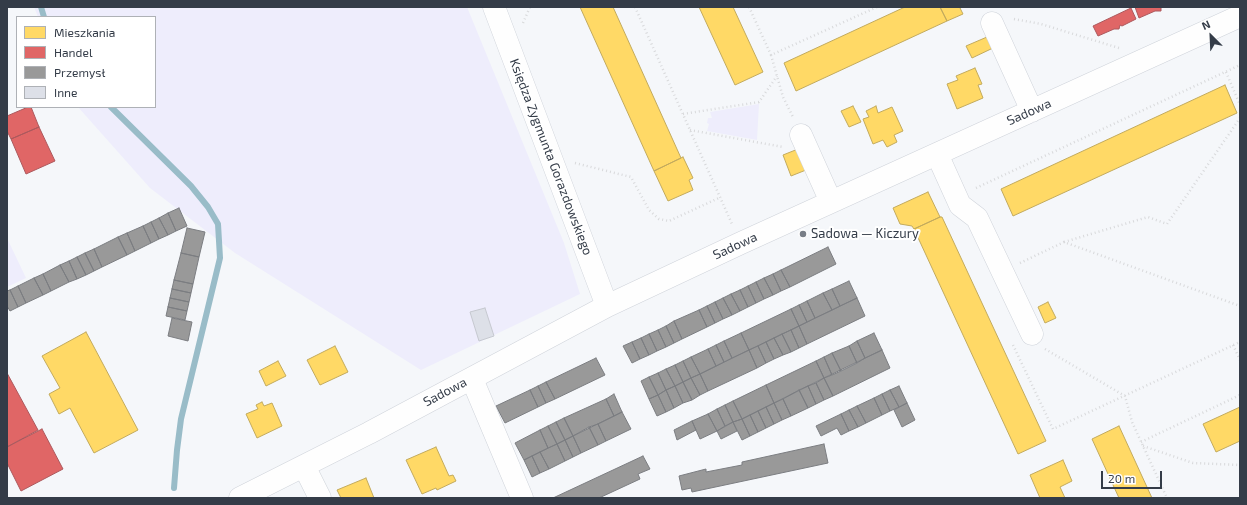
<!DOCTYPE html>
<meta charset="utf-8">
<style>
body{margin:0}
#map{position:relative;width:1247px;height:505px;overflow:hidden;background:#f5f7fa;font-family:"Exo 2",sans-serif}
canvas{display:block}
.frame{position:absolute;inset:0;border:8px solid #343c48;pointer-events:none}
.legend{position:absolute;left:16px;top:16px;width:140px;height:92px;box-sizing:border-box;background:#fff;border:1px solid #aeb1b6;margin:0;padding:5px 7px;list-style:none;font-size:12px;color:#343c48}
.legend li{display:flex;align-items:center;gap:8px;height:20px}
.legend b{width:20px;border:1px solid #aeb1b6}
.north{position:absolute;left:1191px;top:16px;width:40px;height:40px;-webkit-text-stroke:3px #fff;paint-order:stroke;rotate:336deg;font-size:11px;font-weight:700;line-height:16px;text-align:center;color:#343c48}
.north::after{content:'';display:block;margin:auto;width:14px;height:18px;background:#343c48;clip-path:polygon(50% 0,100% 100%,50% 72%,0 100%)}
.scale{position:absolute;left:1101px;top:471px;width:61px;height:18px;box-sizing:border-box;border:2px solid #343c48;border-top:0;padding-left:5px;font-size:12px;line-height:14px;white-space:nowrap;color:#343c48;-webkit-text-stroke:3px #fff;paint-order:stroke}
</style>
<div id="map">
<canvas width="1247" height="505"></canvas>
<div class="frame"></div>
<ul class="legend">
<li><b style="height:11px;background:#ffd966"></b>Mieszkania</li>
<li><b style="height:11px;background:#e06666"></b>Handel</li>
<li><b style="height:11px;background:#999"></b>Przemysł</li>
<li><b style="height:11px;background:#dde0e8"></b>Inne</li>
</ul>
<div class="north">N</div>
<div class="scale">20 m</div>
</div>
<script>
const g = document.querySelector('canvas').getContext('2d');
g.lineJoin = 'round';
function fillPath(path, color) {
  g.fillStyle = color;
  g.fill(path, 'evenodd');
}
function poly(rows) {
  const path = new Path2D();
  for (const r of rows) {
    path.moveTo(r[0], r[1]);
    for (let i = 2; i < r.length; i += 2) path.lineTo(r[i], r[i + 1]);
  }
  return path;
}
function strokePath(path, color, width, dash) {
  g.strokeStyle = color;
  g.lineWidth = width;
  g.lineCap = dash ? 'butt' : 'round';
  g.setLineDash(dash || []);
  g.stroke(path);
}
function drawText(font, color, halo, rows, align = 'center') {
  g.font = font + ' "Exo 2",sans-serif';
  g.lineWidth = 4;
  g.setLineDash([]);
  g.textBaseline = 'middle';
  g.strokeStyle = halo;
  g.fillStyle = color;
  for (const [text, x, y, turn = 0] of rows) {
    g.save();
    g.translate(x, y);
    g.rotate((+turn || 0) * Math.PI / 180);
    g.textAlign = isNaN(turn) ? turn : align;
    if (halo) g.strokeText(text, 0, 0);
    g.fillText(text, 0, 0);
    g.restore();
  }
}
fillPath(poly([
 [34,7,467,7,564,243,580,294,421,370,235,253,150,188,78,107,155,107,155,17,38,17],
 [759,104,757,140,707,131,709,124,707,123,708,118,712,118,710,112],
 [7,238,26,278,7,287]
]), '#eeedfc');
const homes = poly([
 [580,7,613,7,681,158,654,171,580,7],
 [699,7,733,7,763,72,735,85,699,7],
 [905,7,940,7,947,21,796,91,784,63,905,7],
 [940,7,963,7,960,8,963,14,947,21,940,7],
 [987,37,993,48,972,58,966,46,987,37],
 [975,68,982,84,978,85,983,98,957,109,947,84,958,80,956,76,975,68],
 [1225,85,1237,113,1013,216,1001,189,1225,85],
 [853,106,861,122,849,127,841,111,853,106],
 [876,106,878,113,892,107,903,131,894,135,897,142,887,147,883,140,873,144,863,119,869,117,866,111,876,106],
 [798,149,806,170,791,176,783,155,798,149],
 [683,157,693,178,689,180,693,190,668,201,654,171,683,157],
 [928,192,940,217,914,229,912,226,900,224,893,208,928,192],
 [940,217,942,217,1046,441,1018,454,914,229,940,217],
 [1048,302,1056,318,1045,323,1038,307,1048,302],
 [86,332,138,430,94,453,70,408,59,414,49,394,60,388,42,356,86,332],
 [335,346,348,372,320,385,307,360,335,346],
 [278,361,286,376,266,386,259,371,278,361],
 [262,402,264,406,272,403,282,426,257,438,246,414,258,409,256,405,262,402],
 [1240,407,1240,441,1216,452,1203,424,1240,407],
 [1119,426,1152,498,1119,498,1092,439,1119,426],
 [436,447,449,476,453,475,456,481,437,490,436,488,422,494,406,460,436,447],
 [1063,460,1072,481,1060,487,1065,498,1040,498,1030,475,1063,460],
 [366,478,374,498,341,498,337,490,366,478]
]);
fillPath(homes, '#ffd966');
strokePath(homes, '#c2aa5d', 1);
const shops = poly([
 [1135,7,1161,7,1161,11,1155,11,1139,18,1135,7],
 [1131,8,1136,19,1122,26,1120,25,1119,29,1114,29,1098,36,1093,26,1131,8],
 [28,107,31,107,39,127,11,139,7,131,7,116,28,107],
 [39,127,55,161,26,174,11,139,39,127],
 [7,373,38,430,7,447,7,373],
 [42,429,63,469,21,491,7,463,7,447,42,429]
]);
fillPath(shops, '#e06666');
strokePath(shops, '#ac595d', 1);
const industry = poly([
 [179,208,187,226,176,231,168,213,179,208],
 [168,213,176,231,168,235,159,218,168,213],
 [159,218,168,235,159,239,151,222,159,218],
 [151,222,159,239,151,243,143,226,151,222],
 [143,226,151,243,135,251,127,233,143,226],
 [187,228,205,232,199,257,181,253,187,228],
 [127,233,135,251,127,255,118,237,127,233],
 [118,237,127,255,102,267,94,249,118,237],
 [828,247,836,264,790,287,781,270,828,247],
 [94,249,102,267,94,271,85,253,94,249],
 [85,253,94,271,86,275,77,257,85,253],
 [181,253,199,257,193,284,174,280,181,253],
 [77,257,86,275,77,279,69,261,77,257],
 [69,261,77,279,69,282,60,265,69,261],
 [60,265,69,282,51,291,43,274,60,265],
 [781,270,790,287,781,291,773,274,781,270],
 [43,274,51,291,43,295,34,278,43,274],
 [773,274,781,291,773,295,764,278,773,274],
 [34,278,43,295,26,303,18,286,34,278],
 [764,278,773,295,764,299,756,282,764,278],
 [174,280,193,284,191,293,172,289,174,280],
 [849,281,857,298,840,306,832,289,849,281],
 [756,282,764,299,756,303,748,286,756,282],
 [18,286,26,303,18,307,10,290,18,286],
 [748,286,756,303,748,307,740,290,748,286],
 [172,289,191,293,189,302,170,298,172,289],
 [832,289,840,306,832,310,823,293,832,289],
 [10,290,18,307,10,311,7,306,7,291,10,290],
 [740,290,748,307,740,311,731,294,740,290],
 [823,293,832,310,815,318,807,301,823,293],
 [731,294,740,311,732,315,723,298,731,294],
 [170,298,189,302,187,311,168,307,170,298],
 [723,298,732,315,723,319,715,302,723,298],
 [857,298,865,316,807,344,799,326,857,298],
 [807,301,815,318,807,322,799,305,807,301],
 [715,302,723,319,715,323,707,306,715,302],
 [799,305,807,322,799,326,791,309,799,305],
 [707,306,715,323,707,327,699,310,707,306],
 [168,307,187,311,185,320,166,316,168,307],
 [791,309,799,326,749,350,741,333,791,309],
 [699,310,707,327,682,339,674,321,699,310],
 [172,318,192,322,188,341,168,336,172,318],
 [674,321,682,339,674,343,666,326,674,321],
 [666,326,674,343,666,347,658,330,666,326],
 [799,326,807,344,799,348,791,330,799,326],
 [658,330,666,347,657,351,649,334,658,330],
 [791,330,799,348,791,352,782,334,791,330],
 [741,333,749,350,732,358,724,341,741,333],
 [874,333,882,350,865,358,857,341,874,333],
 [649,334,657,351,649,355,641,338,649,334],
 [782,334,791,352,783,355,774,338,782,334],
 [641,338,649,355,640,359,632,342,641,338],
 [774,338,783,355,774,359,766,342,774,338],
 [724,341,732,358,724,362,716,345,724,341],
 [857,341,865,358,857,363,849,346,857,341],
 [632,342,640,359,632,363,623,346,632,342],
 [766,342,774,359,766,363,758,346,766,342],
 [716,345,724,362,716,366,708,349,716,345],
 [758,346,766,363,757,368,749,350,758,346],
 [849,346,857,363,841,371,832,353,849,346],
 [708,349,716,366,700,374,691,357,708,349],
 [749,350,757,368,708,391,700,374,749,350],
 [882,350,890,368,833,396,824,378,882,350],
 [832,353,841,371,832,375,824,357,832,353],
 [691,357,700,374,691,378,683,361,691,357],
 [824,357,832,375,824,378,816,361,824,357],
 [596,358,605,375,555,399,546,382,596,358],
 [683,361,691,378,683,382,675,365,683,361],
 [816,361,824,378,774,403,766,385,816,361],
 [675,365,683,382,675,386,666,369,675,365],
 [666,369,675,386,666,390,658,373,666,369],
 [658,373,666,390,658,395,649,377,658,373],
 [700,374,708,391,700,395,691,378,700,374],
 [649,377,658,395,649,399,641,381,649,377],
 [691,378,700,395,692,400,683,382,691,378],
 [824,378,833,396,824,400,816,383,824,378],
 [546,382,555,399,546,403,538,386,546,382],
 [683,382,692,400,683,403,675,386,683,382],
 [816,383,824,400,816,404,808,386,816,383],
 [766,385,774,403,742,419,733,401,766,385],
 [538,386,546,403,538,407,530,390,538,386],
 [675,386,683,403,674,408,666,390,675,386],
 [808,386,816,404,808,408,799,390,808,386],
 [899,386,907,403,899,407,890,390,899,386],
 [530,390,538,407,505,423,496,406,530,390],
 [666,390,674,408,666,412,658,395,666,390],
 [799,390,808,408,791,416,783,399,799,390],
 [890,390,899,407,890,411,882,394,890,390],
 [614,394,622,412,614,416,606,399,614,394],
 [882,394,890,411,882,415,874,398,882,394],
 [658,395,666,412,657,416,649,399,658,395],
 [874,398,882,415,866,423,857,406,874,398],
 [606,399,614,416,573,436,564,418,606,399],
 [783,399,791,416,782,420,774,403,783,399],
 [733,401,742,419,733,422,725,405,733,401],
 [774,403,782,420,774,424,766,407,774,403],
 [907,403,915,420,902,427,894,410,907,403],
 [725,405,733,422,725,426,717,409,725,405],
 [857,406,866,423,858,427,849,410,857,406],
 [766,407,774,424,766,428,758,411,766,407],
 [717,409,725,426,717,431,708,414,717,409],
 [849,410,858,427,849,431,841,414,849,410],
 [758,411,766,428,758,432,750,415,758,411],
 [622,412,631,429,606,441,598,424,622,412],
 [708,414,717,431,700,439,692,421,708,414],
 [841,414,849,431,841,435,837,428,821,436,816,426,841,414],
 [750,415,758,432,750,436,742,419,750,415],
 [564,418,573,436,565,440,556,422,564,418],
 [742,419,750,436,742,440,733,422,742,419],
 [692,421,696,430,677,440,674,430,692,421],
 [556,422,565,440,557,444,548,426,556,422],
 [733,422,737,431,721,439,717,431,733,422],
 [598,424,606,441,598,445,589,427,598,424],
 [548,426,557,444,548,448,540,430,548,426],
 [589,427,598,445,581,453,573,436,589,427],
 [540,430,548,448,524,460,515,443,540,430],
 [573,436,581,453,573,457,565,440,573,436],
 [565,440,573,457,565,461,557,444,565,440],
 [557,444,565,461,549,469,540,452,557,444],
 [824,444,828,463,692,492,691,488,682,490,679,476,706,469,706,472,742,465,742,462,824,444],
 [540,452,549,469,540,473,532,456,540,452],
 [532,456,540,473,532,477,524,460,532,456],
 [643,456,650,469,638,474,640,479,599,498,553,498,643,456]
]);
fillPath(industry, '#999');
strokePath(industry, '#7b7d81', 1);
strokePath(poly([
 [41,7,44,17],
 [111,107,191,186,208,207,218,224,220,258,181,419,177,450,174,488]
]), '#99bcc8', 6);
const building = poly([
 [485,308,494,336,479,341,470,312,485,308]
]);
fillPath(building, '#dde0e8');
strokePath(building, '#c6c9d0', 1);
const minor = poly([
 [494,7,607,306],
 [992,23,1032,111],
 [801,135,831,202],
 [937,154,960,205,977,218,1032,334],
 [472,379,522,498],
 [304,466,320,498],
 [240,498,369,433,607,306,741,243,1240,16]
]);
strokePath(minor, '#cfd3da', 23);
strokePath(poly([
 [635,7,732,224],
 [749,7,771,55,877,7],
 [1014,19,1041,24,1119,48],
 [523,23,530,7],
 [771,55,783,97,793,117],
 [1226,72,1240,105],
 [683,114,759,102,777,76],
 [690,130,783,147],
 [575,163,631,177,649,210,659,219,669,221,721,197],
 [976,188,1240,65],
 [1064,242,1148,217,1167,224,1240,118],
 [1020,263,1064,242,1240,306],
 [1013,345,1053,429,1240,342],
 [1233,345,1240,360],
 [1045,349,1125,396,1132,422,1167,498],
 [1141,442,1240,395],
 [1143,446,1193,463,1240,465]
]), '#d8d9db', 2.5, [1, 3]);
strokePath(minor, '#fefefe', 22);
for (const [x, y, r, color] of [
 [803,234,4,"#787d86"]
]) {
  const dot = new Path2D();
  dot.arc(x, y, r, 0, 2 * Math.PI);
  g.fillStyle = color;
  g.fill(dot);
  strokePath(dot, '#fff', 1.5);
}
drawText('13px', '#343c48', '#fff', [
 ["Sadowa",1029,112,-24],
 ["Księdza Zygmunta Gorazdowskiego",551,157,69],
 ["Sadowa",735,246,-25],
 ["Sadowa",445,392,-28]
]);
drawText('13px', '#343c48', '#fff', [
 ["Sadowa — Kiczury",811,234]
], 'left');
</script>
